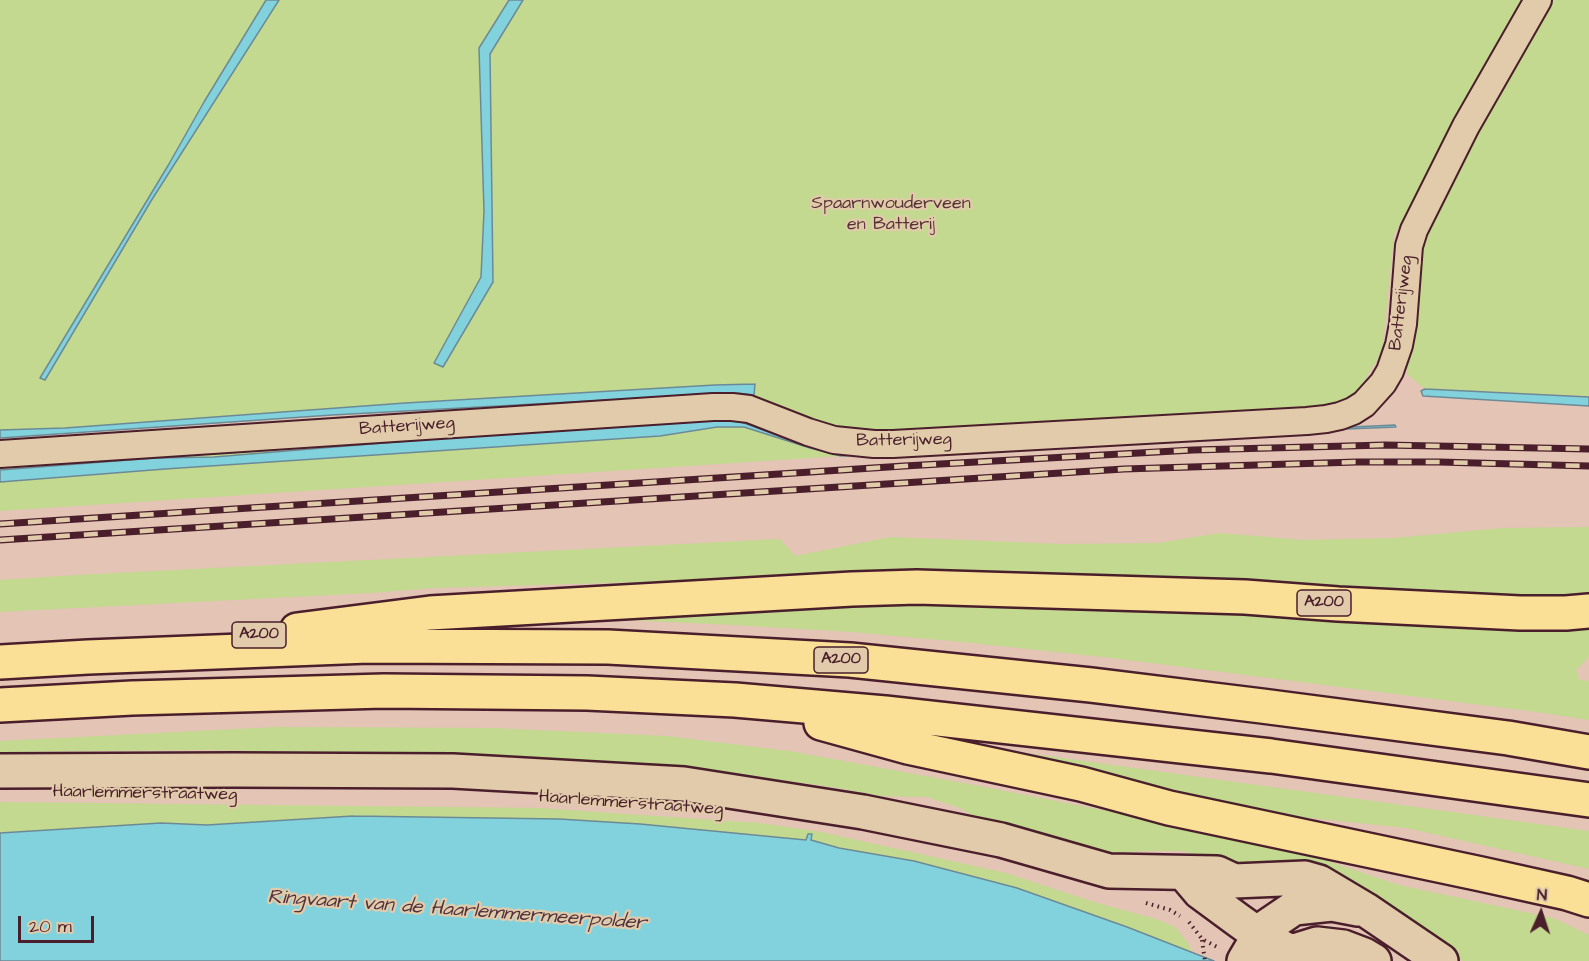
<!DOCTYPE html>
<style>
body{margin:0}
#map{position:relative;width:1589px;height:961px;overflow:hidden;background:#e3c4b5;font-family:"Architects Daughter",sans-serif}
canvas{display:block}
.north{position:absolute;left:1511px;top:883px;width:60px;height:60px;-webkit-text-stroke:4px #e1cbaa;paint-order:stroke;rotate:3deg;font-size:16px;font-weight:700;line-height:24px;text-align:center;color:#4a1f2b}
.north::after{content:'';display:block;margin:auto;width:21px;height:27px;background:#4a1f2b;clip-path:polygon(50% 0,100% 100%,50% 72%,0 100%)}
.scale{position:absolute;left:18px;top:916px;width:76px;height:27px;box-sizing:border-box;border:3px solid #4a1f2b;border-top:0;padding-left:8px;font-size:18px;line-height:21px;white-space:nowrap;color:#4a1f2b;-webkit-text-stroke:4px #e1cbaa;paint-order:stroke}
</style>
<div id="map">
<canvas width="1589" height="961"></canvas>
<div class="north">N</div>
<div class="scale">20 m</div>
</div>
<script>
const g = document.querySelector('canvas').getContext('2d');
g.lineJoin = 'round';
function fillPath(path, color) {
  g.fillStyle = color;
  g.fill(path, 'evenodd');
}
function poly(rows) {
  const path = new Path2D();
  for (const r of rows) {
    path.moveTo(r[0], r[1]);
    for (let i = 2; i < r.length; i += 2) path.lineTo(r[i], r[i + 1]);
  }
  return path;
}
function strokePath(path, color, width, dash) {
  g.strokeStyle = color;
  g.lineWidth = width;
  g.lineCap = dash ? 'butt' : 'round';
  g.setLineDash(dash || []);
  g.stroke(path);
}
function drawText(font, color, halo, rows, align = 'center') {
  g.font = font + ' "Architects Daughter",sans-serif';
  g.lineWidth = 4.5;
  g.setLineDash([]);
  g.textBaseline = 'middle';
  g.strokeStyle = halo;
  g.fillStyle = color;
  for (const [text, x, y, turn = 0] of rows) {
    g.save();
    g.translate(x, y);
    g.rotate((+turn || 0) * Math.PI / 180);
    g.textAlign = isNaN(turn) ? turn : align;
    if (halo) g.strokeText(text, 0, 0);
    g.fillText(text, 0, 0);
    g.restore();
  }
}
fillPath(poly([
 [0,0,266,0,204,102,45,379,151,201,279,0,509,0,479,48,484,211,481,277,434,363,493,282,490,54,523,0,1526,0,1394,235,1382,352,1358,391,1338,402,1314,408,878,430,838,428,754,395,755,384,65,428,0,430],
 [1546,0,1589,0,1589,396,1425,389,1407,374,1406,351,1421,229],
 [736,415,839,452,841,456,0,511,0,460],
 [1589,527,1589,595,1565,598,1519,598,1097,575,1034,574,748,579,434,588,371,593,0,612,0,580,76,575,780,539,795,556,890,537,1062,544,1158,543,1219,533,1304,540,1393,538,1502,528],
 [1016,605,1589,627,1589,657,1576,670,1580,680,1589,681,1589,720,1537,712,1111,658,972,643,852,632,733,625,580,618,723,608],
 [276,727,494,728,666,736,789,751,974,785,1158,821,1306,854,1399,885,1553,918,1589,935,1589,961,1463,961,1416,931,1227,867,1200,856,1182,851,1146,851,1108,853,982,821,960,808,927,797,880,796,838,788,697,768,518,757,336,752,202,750,0,752,0,741],
 [960,747,1019,752,1589,831,1589,869,1406,828,1283,815],
 [0,802,540,808,760,823,821,832,1006,873,1094,902,1156,919,1175,927,1188,943,1192,952,1127,927,1017,888,914,861,839,848,811,840,808,834,806,840,640,824,559,819,353,816,207,825,161,823,0,833]
]), '#c2d98f');
const water = poly([
 [266,0,279,0,151,201,45,380,40,378,169,164,204,102,266,0],
 [509,0,523,0,490,54,493,282,443,367,434,363,481,277,484,211,479,48,509,0],
 [755,384,754,395,737,393,332,415,0,438,0,430,65,428,405,403,715,385,755,384],
 [1425,389,1589,397,1589,406,1423,396,1421,391,1425,389],
 [714,419,741,422,807,446,829,452,843,454,1244,432,1395,425,1396,427,1222,434,841,456,810,448,744,427,717,427,660,436,165,469,0,482,0,470,155,458,214,457,395,442,714,419],
 [353,816,559,819,640,824,806,840,808,834,812,834,811,840,839,848,914,861,1017,888,1127,927,1214,961,0,961,0,833,161,823,207,825,353,816]
]);
fillPath(water, '#82d2de');
strokePath(water, '#6c8a96', 1.5);
const street = poly([
 [0,454,713,407,732,407,749,409,808,432,834,440,874,444,893,444,1307,421,1326,419,1340,416,1353,411,1364,404,1383,383,1390,371,1399,345,1403,324,1409,246,1414,230,1466,126,1538,0]
]);
const secondary = poly([
 [0,771,234,770,453,771,684,784,863,812,1001,840,1109,871,1217,873,1234,881,1305,878,1319,882,1366,910,1441,961],
 [1184,873,1200,892,1238,920,1259,935,1291,952],
 [1244,961,1263,929,1294,908,1332,904,1358,909],
 [1277,961,1291,952,1317,944,1343,947,1364,955,1374,961]
]);
const highway = poly([
 [297,630,430,613,852,589,917,587,1245,597,1338,604,1520,613,1566,613,1589,611],
 [0,662,88,657,368,646,608,647,850,660,1091,685,1262,706,1508,738,1589,752],
 [0,705,132,698,384,691,587,693,735,700,885,713,1271,756,1589,800],
 [821,723,908,747,1081,784,1169,808,1481,874,1567,893,1589,900]
]);
strokePath(street, '#4a1f2b', 30);
strokePath(secondary, '#4a1f2b', 38);
strokePath(highway, '#4a1f2b', 38);
strokePath(poly([
 [1146,903,1170,910,1180,916],
 [1189,922,1202,939,1219,948],
 [1202,940,1205,961]
]), '#4a1f2b', 4, [1.5, 4.5]);
strokePath(street, '#e1cbaa', 26);
strokePath(secondary, '#e1cbaa', 33);
strokePath(highway, '#f9e096', 33);
const rail = poly([
 [0,524,904,466,1193,450,1385,445,1589,449],
 [0,540,1124,469,1357,462,1439,462,1589,466]
]);
strokePath(rail, '#4a1f2b', 7);
strokePath(rail, '#e1cbaa', 4.5, [14]);
for (const [x, y, w] of [
 [1324,603,54],
 [259,635,54],
 [841,660,54]
]) {
  const box = new Path2D();
  box.roundRect(x - w / 2, y - 13, w, 26, 4.5);
  g.fillStyle = '#e1cbaa';
  g.fill(box);
  strokePath(box, '#4a1f2b', 1.5);
}
drawText('bold 16px', '#4a1f2b', null, [
 ["A200",1324,603],
 ["A200",259,635],
 ["A200",841,660]
]);
drawText('18px', '#563235', '#e1cbaa', [
 ["Spaarnwouderveen",891,204],
 ["en Batterij",891,225]
]);
drawText('18px', '#4a1f2b', '#e1cbaa', [
 ["Batterijweg",1402,303,-83],
 ["Batterijweg",407,427,-4],
 ["Batterijweg",904,441,-1],
 ["Haarlemmerstraatweg",145,794,1],
 ["Haarlemmerstraatweg",631,804,4]
]);
drawText('italic 20px', '#50313d', '#e1cbaa', [
 ["Ringvaart van de Haarlemmermeerpolder",457,911,4]
]);
</script>
